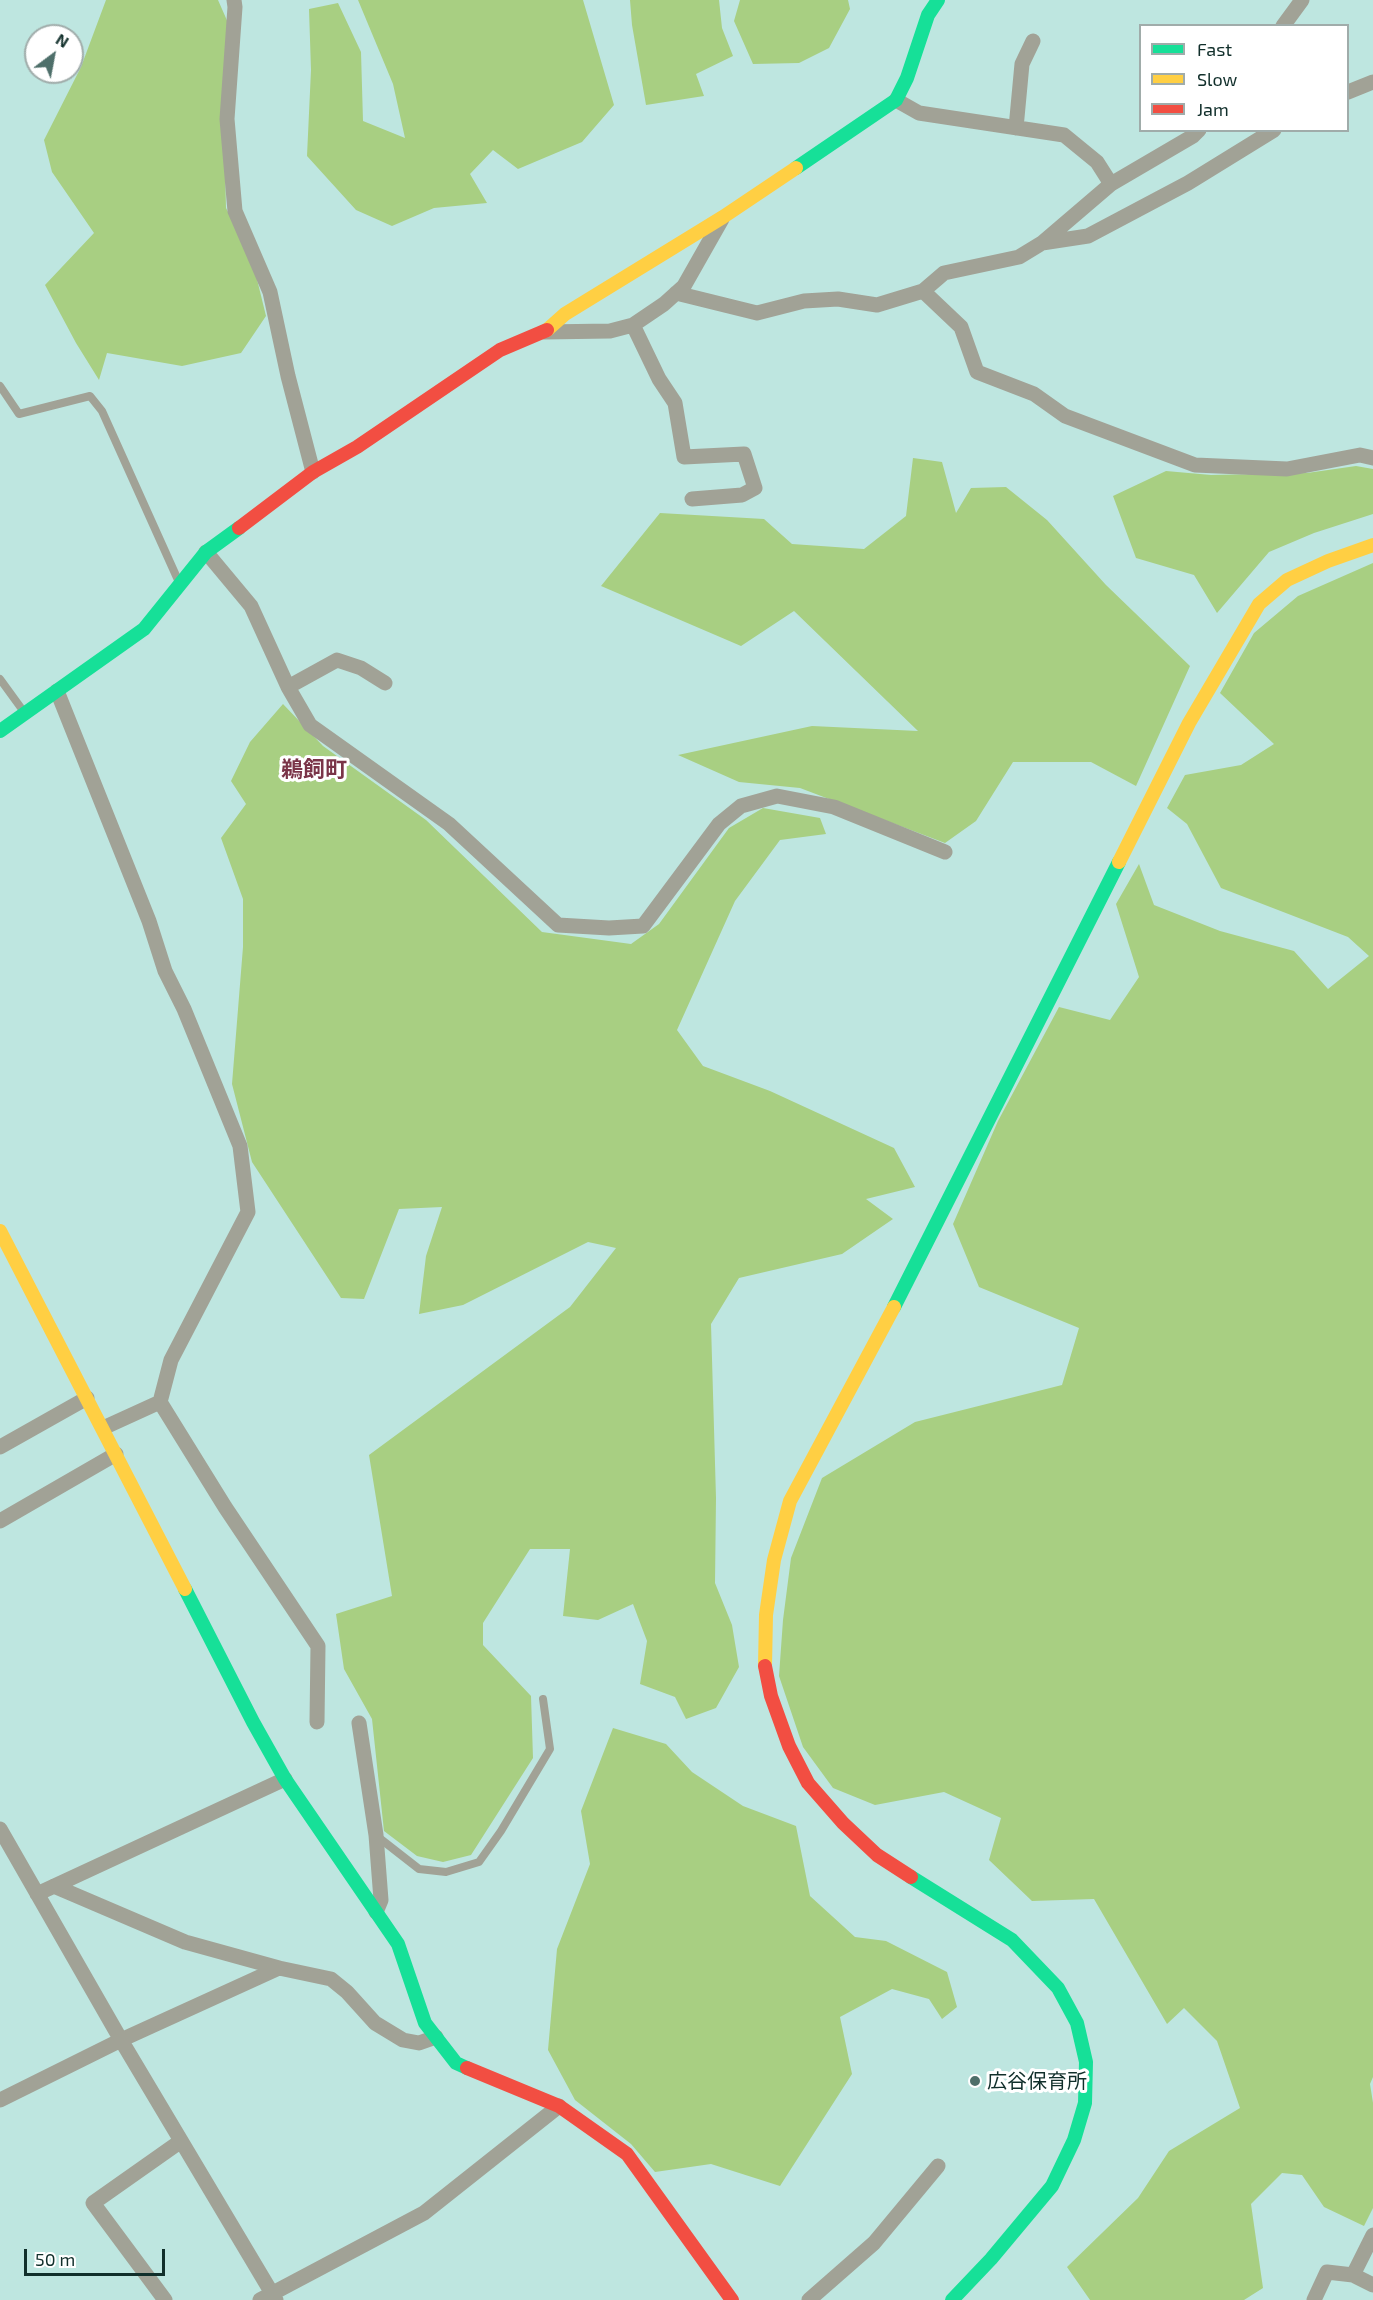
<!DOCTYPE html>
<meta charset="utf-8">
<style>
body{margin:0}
#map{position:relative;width:1373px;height:2300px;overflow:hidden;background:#bee6e0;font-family:"Exo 2",sans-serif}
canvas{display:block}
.legend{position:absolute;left:1139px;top:24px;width:210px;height:108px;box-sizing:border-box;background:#fff;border:2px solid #a0acaa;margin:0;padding:8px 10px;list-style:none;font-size:18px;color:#112f2b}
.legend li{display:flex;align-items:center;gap:12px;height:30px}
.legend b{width:30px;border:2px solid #a0acaa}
.north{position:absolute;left:24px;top:24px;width:60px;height:60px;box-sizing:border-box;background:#fff;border:2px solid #a0acaa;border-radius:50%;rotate:32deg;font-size:16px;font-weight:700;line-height:24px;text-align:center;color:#112f2b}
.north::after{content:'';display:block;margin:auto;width:21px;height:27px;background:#4e6f6a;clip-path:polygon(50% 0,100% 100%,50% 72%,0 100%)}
.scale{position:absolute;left:24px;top:2249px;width:141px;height:27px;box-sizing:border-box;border:3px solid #112f2b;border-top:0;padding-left:8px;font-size:18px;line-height:21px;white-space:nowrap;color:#112f2b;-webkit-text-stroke:4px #fff;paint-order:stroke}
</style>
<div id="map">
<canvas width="1373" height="2300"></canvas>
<ul class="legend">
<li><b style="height:8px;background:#16e098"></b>Fast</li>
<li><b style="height:8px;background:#ffcf43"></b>Slow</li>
<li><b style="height:8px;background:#f24e42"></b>Jam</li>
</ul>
<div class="north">N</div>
<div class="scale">50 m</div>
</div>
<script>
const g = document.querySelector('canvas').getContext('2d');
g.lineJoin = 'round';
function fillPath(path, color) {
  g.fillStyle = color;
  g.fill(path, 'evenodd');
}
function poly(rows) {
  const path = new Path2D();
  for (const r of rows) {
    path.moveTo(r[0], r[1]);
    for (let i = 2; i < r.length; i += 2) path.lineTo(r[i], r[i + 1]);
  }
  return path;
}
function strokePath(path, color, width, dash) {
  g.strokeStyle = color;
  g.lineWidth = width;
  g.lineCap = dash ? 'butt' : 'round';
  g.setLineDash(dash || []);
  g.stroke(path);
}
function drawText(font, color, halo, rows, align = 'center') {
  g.font = font + ' "Exo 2","Noto Sans JP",sans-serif';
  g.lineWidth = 6;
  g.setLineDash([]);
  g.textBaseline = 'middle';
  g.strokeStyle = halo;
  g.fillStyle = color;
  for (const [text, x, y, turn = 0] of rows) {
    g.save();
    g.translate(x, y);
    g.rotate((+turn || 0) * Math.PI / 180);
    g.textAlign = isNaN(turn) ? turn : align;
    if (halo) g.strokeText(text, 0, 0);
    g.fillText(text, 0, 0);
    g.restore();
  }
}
fillPath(poly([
 [106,0,218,0,229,25,225,169,226,208,252,259,266,316,241,353,182,366,107,353,99,380,76,343,45,285,94,233,52,172,44,140,81,67],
 [358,0,583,0,614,105,582,142,518,169,493,150,470,174,487,203,434,208,392,226,356,210,307,156,311,70,309,9,338,3,361,52,363,121,405,138,393,84],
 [630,0,719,0,722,28,733,56,696,74,704,96,646,105,632,25],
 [740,0,848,0,850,9,829,48,799,63,753,64,734,21],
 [913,458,942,462,956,513,971,488,1006,487,1047,520,1106,585,1190,666,1136,786,1091,762,1013,762,976,821,945,843,800,788,739,782,678,755,812,726,918,731,794,611,741,646,601,586,660,513,764,519,792,544,864,549,906,516],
 [1356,466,1373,469,1373,514,1314,533,1269,552,1217,613,1194,575,1136,558,1113,496,1166,471,1211,475,1307,473],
 [1373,563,1373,2077,1370,2084,1373,2103,1373,2208,1364,2226,1324,2207,1302,2175,1282,2173,1251,2204,1263,2288,1244,2300,1090,2300,1067,2267,1138,2198,1169,2151,1240,2108,1217,2041,1184,2008,1167,2024,1094,1899,1032,1901,989,1860,1001,1818,944,1792,875,1805,833,1788,803,1747,779,1676,783,1620,791,1558,822,1478,915,1422,1062,1385,1079,1328,979,1287,953,1224,998,1121,1059,1007,1110,1020,1139,977,1116,904,1139,864,1154,905,1220,931,1294,951,1328,989,1369,956,1348,937,1221,888,1187,824,1167,808,1185,775,1241,765,1274,744,1220,693,1254,633,1298,596],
 [283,704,323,746,426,820,542,932,631,944,659,924,729,828,763,808,820,818,826,834,780,840,735,901,677,1030,703,1066,770,1091,894,1148,915,1187,866,1199,893,1219,842,1254,739,1278,711,1324,716,1498,715,1583,732,1625,739,1667,716,1708,686,1719,675,1697,640,1684,647,1641,633,1604,598,1620,563,1616,570,1549,530,1549,483,1623,483,1645,531,1696,533,1758,471,1855,443,1862,417,1856,384,1831,372,1719,344,1669,336,1614,392,1596,369,1455,570,1307,616,1248,588,1242,463,1305,419,1314,426,1256,442,1207,399,1209,364,1299,341,1298,252,1162,232,1084,243,947,243,899,221,838,246,804,231,781,250,742],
 [613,1728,666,1744,692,1772,743,1806,796,1826,810,1896,855,1937,886,1941,947,1972,957,2007,942,2019,929,1999,892,1989,840,2017,852,2074,780,2186,711,2164,655,2172,631,2144,575,2100,548,2050,557,1949,590,1864,581,1811]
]), '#a8cf82');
strokePath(poly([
 [0,386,19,414,90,396,102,411,178,580],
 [0,679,24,712],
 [378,1837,419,1869,446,1872,479,1862,501,1831,550,1749,543,1699]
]), '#a1a296', 8);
strokePath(poly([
 [234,0,235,7,227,119,235,211,270,292,288,376,313,472],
 [1283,26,1302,0],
 [1348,92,1373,82],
 [896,100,919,113,1064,135,1097,162,1111,184],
 [1016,128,1022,64,1033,41],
 [1042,243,1088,236,1188,183,1274,130],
 [923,291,961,327,977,372,1034,394,1065,416,1195,465,1287,469,1360,455,1373,458],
 [676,293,757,313,804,301,838,299,877,305,923,291,944,273,1019,257,1042,243,1111,184,1193,136,1199,130],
 [633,325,659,379,675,403,684,457,744,454,755,488,742,495,692,499],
 [544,332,610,331,633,325,664,304,684,286,722,219],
 [206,552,251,606,288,687,310,725,449,824,558,925,609,928,643,926,719,824,741,806,777,796,834,807,945,852],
 [288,687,337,660,361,668,385,683],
 [57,691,149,921,165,971,184,1009,240,1146,248,1212,171,1360,160,1402,225,1507,318,1646,317,1722],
 [103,1428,160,1402],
 [0,1447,87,1398],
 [0,1521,116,1454],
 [359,1723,376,1835,381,1900,376,1912],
 [0,1829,121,2040,276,2300],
 [54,1886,185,1942,279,1968],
 [37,1894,285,1779],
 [0,2100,121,2040,279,1968,331,1979,347,1992,375,2023,403,2040,419,2043,436,2037],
 [1353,2275,1373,2235],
 [165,2300,93,2203,181,2141],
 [260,2300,424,2213,559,2106],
 [809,2300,874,2243,938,2166],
 [1314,2300,1327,2272,1353,2275,1373,2285]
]), '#a1a296', 15);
strokePath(poly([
 [796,168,896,100,907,78,928,15,938,0],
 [0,731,144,629,206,552,239,528],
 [894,1307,1119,862],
 [185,1589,253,1722,285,1779,398,1944,425,2023,456,2063,467,2068],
 [911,1877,1012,1940,1058,1988,1077,2023,1086,2062,1085,2103,1074,2140,1052,2186,991,2259,952,2300]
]), '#16e098', 14);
strokePath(poly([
 [547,330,565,314,723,217,796,168],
 [1119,862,1189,723,1259,604,1287,580,1328,561,1373,545],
 [0,1231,185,1589],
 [765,1666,766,1615,774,1560,790,1501,894,1307]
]), '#ffcf43', 14);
strokePath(poly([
 [239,528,313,472,357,447,500,350,547,330],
 [765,1666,771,1696,789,1746,808,1783,843,1823,877,1855,911,1877],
 [467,2068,559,2106,627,2154,732,2300]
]), '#f24e42', 14);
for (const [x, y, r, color] of [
 [975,2081,6,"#4e6f6a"]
]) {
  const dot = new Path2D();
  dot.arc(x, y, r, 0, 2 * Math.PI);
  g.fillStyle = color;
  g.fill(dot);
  strokePath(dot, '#fff', 2);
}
drawText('20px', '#112f2b', '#fff', [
 ["広谷保育所",987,2081]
], 'left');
drawText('bold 22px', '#7a3448', '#fff', [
 ["鵜飼町",314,770]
]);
</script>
